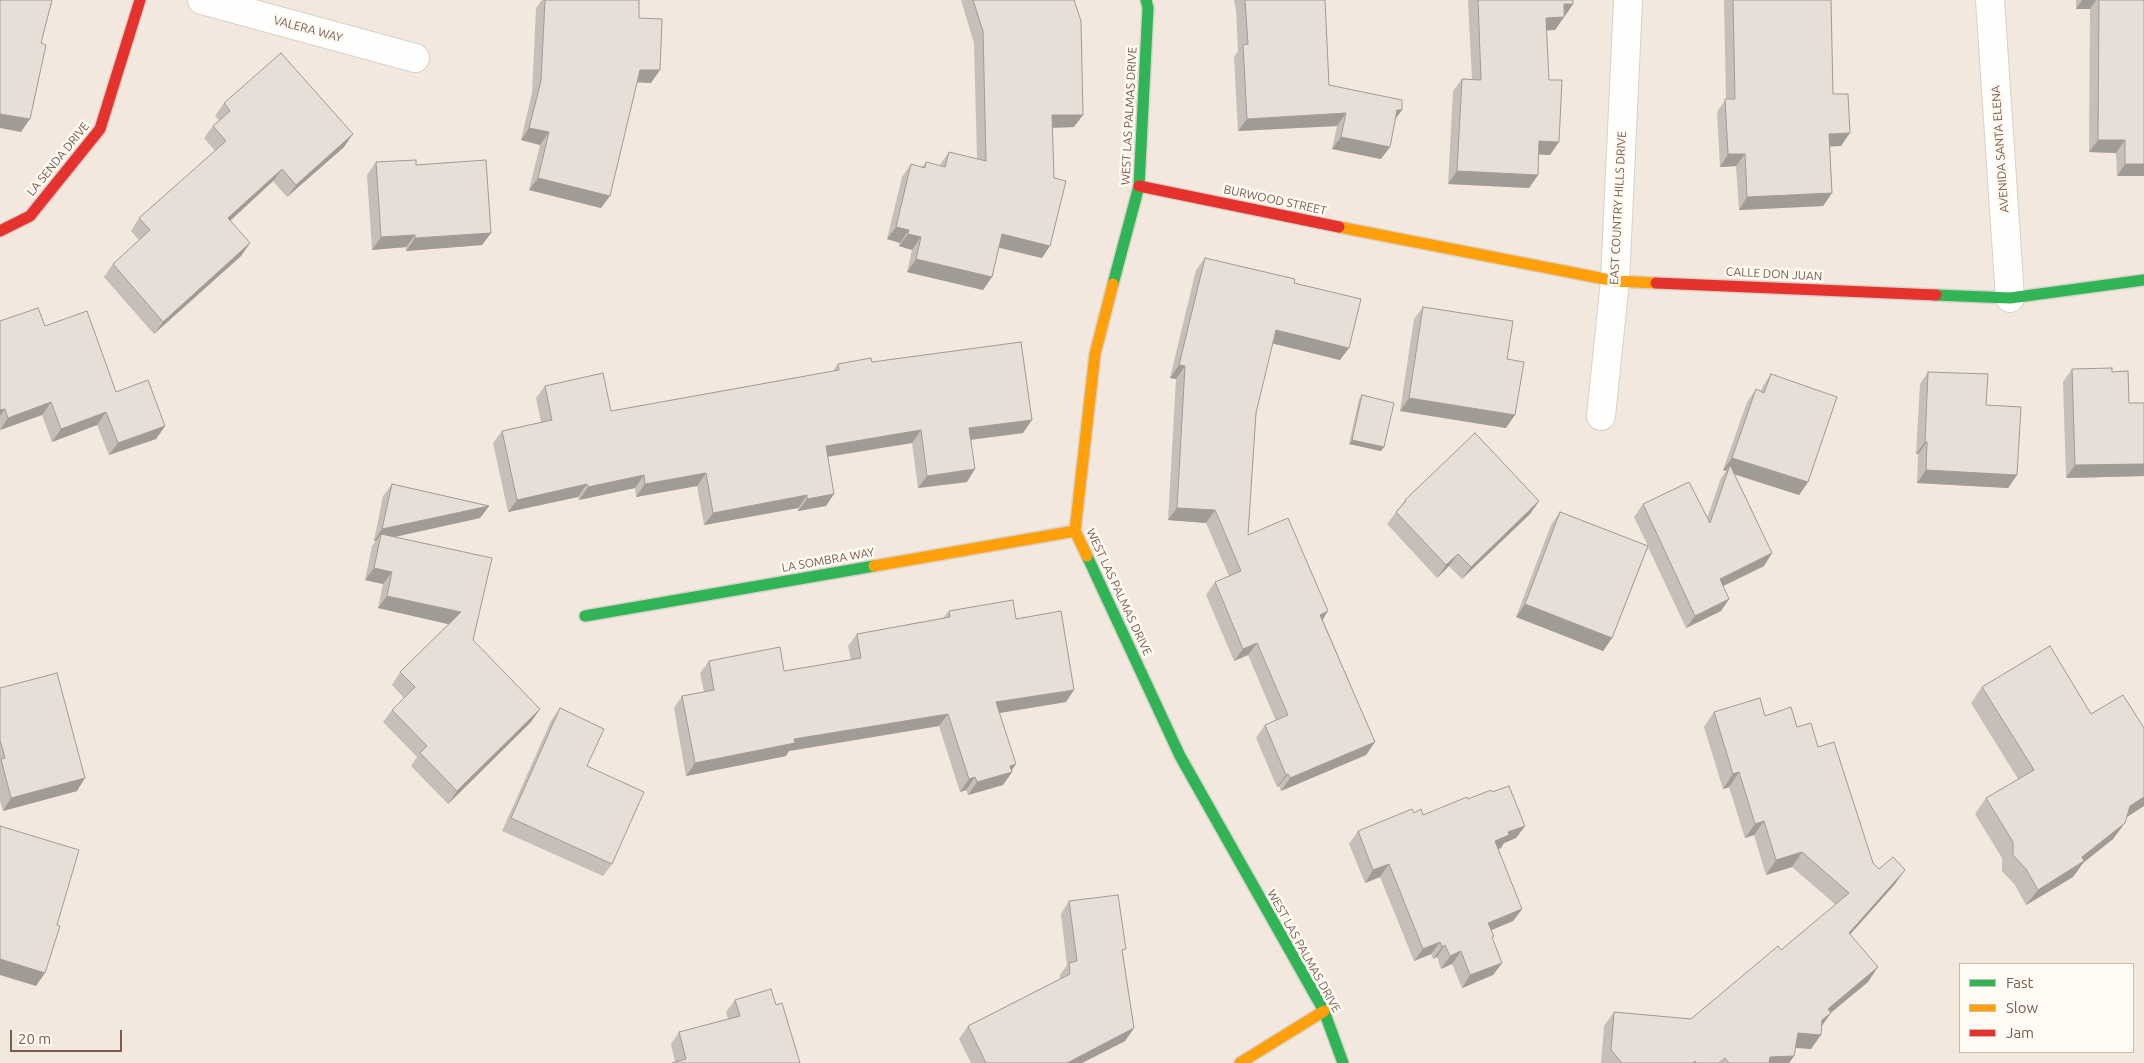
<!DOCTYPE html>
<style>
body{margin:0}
#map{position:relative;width:2144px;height:1063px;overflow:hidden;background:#f9f5f0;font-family:Ubuntu,sans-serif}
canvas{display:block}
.legend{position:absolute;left:1959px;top:963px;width:175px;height:90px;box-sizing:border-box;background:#fffaf3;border:1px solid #cabbb1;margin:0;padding:6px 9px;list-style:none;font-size:15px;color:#7a5c4d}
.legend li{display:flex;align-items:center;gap:10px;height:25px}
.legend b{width:25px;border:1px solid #cabbb1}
.scale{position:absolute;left:10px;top:1030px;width:112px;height:22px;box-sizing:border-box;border:2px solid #7a5c4d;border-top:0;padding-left:6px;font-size:15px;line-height:18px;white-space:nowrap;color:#7a5c4d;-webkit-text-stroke:4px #fffaf3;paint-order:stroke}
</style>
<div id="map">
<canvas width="2144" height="1063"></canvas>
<ul class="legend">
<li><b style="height:6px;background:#30b455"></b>Fast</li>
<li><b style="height:6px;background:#ff9f0a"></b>Slow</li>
<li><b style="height:6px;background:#e5322d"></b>Jam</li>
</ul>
<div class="scale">20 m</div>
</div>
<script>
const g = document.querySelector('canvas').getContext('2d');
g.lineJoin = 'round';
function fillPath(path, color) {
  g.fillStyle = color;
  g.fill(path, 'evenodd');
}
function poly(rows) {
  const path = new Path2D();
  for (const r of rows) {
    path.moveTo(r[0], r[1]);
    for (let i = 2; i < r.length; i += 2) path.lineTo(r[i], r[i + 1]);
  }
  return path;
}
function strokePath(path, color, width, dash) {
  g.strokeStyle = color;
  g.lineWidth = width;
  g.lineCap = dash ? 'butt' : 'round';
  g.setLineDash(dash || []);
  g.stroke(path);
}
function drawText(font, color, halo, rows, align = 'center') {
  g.font = font + ' Ubuntu,sans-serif';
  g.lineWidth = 5;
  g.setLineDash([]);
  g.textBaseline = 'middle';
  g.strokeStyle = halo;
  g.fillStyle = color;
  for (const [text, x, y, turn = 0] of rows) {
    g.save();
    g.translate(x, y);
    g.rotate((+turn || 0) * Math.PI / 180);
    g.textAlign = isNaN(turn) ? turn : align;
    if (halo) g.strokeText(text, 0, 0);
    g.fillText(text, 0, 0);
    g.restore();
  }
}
fillPath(poly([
 [0,0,2144,0,2144,1063,0,1063],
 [1960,964,2133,964,2133,1052,1960,1052]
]), '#f2e8de');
const street = poly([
 [202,0,415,58],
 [1990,0,2010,298],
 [1601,416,1615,281,1628,0]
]);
const fast = poly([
 [1113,284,1139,186,1148,8,1146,0],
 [1936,295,2010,298,2144,280],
 [1087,556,1180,756,1324,1011,1343,1063],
 [585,616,874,566]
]);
const slow = poly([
 [1339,227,1615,281,1656,283],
 [1087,556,1075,531,1095,354,1113,284],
 [874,566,1075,531],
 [1240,1063,1324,1011]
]);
const jam = poly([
 [1139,186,1339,227],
 [0,231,30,216,100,129,140,0],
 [1656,283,1936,295]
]);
strokePath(street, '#d7d1cb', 30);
strokePath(fast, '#d9d2cb', 14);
strokePath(slow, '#d9d2cb', 14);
strokePath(jam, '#d9d2cb', 14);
strokePath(street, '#fefefd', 28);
strokePath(fast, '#30b455', 11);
strokePath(slow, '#ff9f0a', 11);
strokePath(jam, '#e5322d', 11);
fillPath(poly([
 [542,0,639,0,639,18,651,83,637,82,601,208,529,190,540,145,521,140,532,93,536,8],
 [961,0,1074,0,1074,127,1052,128,1042,258,999,248,992,277,983,290,907,272,912,250,899,246,900,243,887,239,902,177,911,164,922,167,926,162,939,166,949,152,977,159,974,43],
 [1234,0,1325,0,1329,85,1402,110,1395,119,1381,159,1332,149,1337,126,1238,131,1234,57,1238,51,1236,10],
 [1468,0,1573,0,1573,4,1555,30,1546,30,1550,155,1538,154,1538,175,1529,188,1448,184,1453,91,1462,79,1472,79],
 [1724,0,1831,0,1833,94,1841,146,1830,146,1832,193,1823,206,1739,210,1736,166,1720,167,1717,112,1726,99],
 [2076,0,2144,0,2144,176,2117,176,2116,153,2089,152,2090,9,2076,9],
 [224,103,344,147,287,197,273,181,230,221,250,243,241,256,154,334,104,277,113,264,139,240,131,231,139,218,215,151,204,138,213,126,219,120,215,116],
 [376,162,416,165,491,233,482,245,406,251,406,247,372,250,367,175],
 [1205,258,1294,283,1340,360,1272,343,1256,413,1248,535,1323,620,1375,742,1366,755,1281,791,1279,786,1277,787,1256,738,1265,725,1276,721,1248,655,1234,661,1206,595,1215,582,1229,576,1206,523,1168,520,1176,379,1170,378,1196,270],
 [1423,307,1507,359,1506,428,1400,411,1414,319],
 [0,321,45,326,116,392,165,426,156,439,109,455,97,425,52,442,42,415,0,430],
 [872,362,1023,433,971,440,967,482,918,488,912,443,828,457,826,506,798,511,798,508,704,525,697,486,636,497,635,488,579,500,578,497,508,512,493,443,502,431,541,422,536,398,545,386,611,411,833,371,838,364],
 [2072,369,2112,372,2129,403,2144,403,2144,476,2066,478,2063,382],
 [1928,372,1986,405,2017,475,2008,488,1917,483,1918,454,1916,454,1920,384],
 [1771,374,1808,482,1799,495,1734,473,1772,553,1764,566,1723,586,1729,599,1721,611,1686,628,1648,547,1612,638,1603,651,1516,617,1551,525,1560,512,1648,546,1634,517,1643,504,1707,518,1721,478,1726,471,1723,470,1747,402,1756,389,1761,391,1763,386],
 [1362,395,1381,451,1349,444,1359,399],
 [392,484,489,506,480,518,395,537,473,640,531,722,448,804,411,766,417,757,383,722,392,710,404,698,392,685,400,672,449,624,378,608,383,584,365,580,372,546,376,541,374,541,383,496],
 [1405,500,1539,501,1530,514,1462,579,1449,566,1437,578,1387,524],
 [949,611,1016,619,1066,702,999,713,1012,772,1003,785,968,795,966,790,960,792,939,726,789,751,786,756,686,776,674,708,682,696,704,692,700,673,709,661,784,671,851,660,848,646,857,634,943,618],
 [1982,687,2144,728,2144,806,2127,817,2113,839,2083,863,2073,877,2026,905,2015,885,2002,871,2002,858,1975,814,1986,798,2018,779,1971,703],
 [0,688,77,791,3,811,0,801],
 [560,708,587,766,612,864,603,876,502,831,551,721],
 [1714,712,1765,716,1797,727,1818,747,1873,863,1895,884,1850,934,1868,982,1831,1013,1821,1026,1811,1049,1795,1048,1794,1056,1789,1063,1601,1063,1604,1026,1614,1012,1691,1019,1781,950,1836,905,1792,867,1766,875,1754,835,1745,838,1729,787,1723,789,1704,727],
 [1492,792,1525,826,1516,838,1504,843,1501,848,1498,849,1522,909,1513,921,1491,930,1492,938,1502,963,1493,975,1462,988,1452,964,1441,969,1437,957,1433,959,1431,954,1414,961,1380,877,1365,883,1349,844,1358,831,1414,813,1423,815,1468,799],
 [1069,901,1123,954,1134,1028,1125,1041,1082,1063,971,1063,959,1039,968,1026,1060,979,1060,975,1067,965,1061,914],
 [735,1000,776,1005,800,1063,675,1062,671,1044,679,1032,728,1019,726,1012]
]), '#c6bfb9');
fillPath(poly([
 [2082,0,2096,0,2090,9,2076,9],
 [1564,4,1573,4,1565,16],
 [1564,17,1555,30,1537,31,1546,18],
 [640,70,660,70,651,83,632,82],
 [1397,110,1402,110,1393,122],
 [1346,113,1337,126,1238,131,1247,119],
 [0,114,30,119,21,132,0,128],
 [1052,115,1083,115,1074,127,1043,128],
 [529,128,549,132,540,145,521,140],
 [1850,133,1841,146,1820,147,1829,134],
 [353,134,344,147,287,197,296,185],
 [1341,137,1390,147,1381,159,1332,149],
 [2098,140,2125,140,2116,153,2089,152],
 [1539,141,1559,142,1550,155,1530,154],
 [1728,154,1745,154,1736,166,1720,167],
 [2125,164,2144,164,2144,176,2117,176],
 [282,169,273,181,219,231,228,218],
 [1457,171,1538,175,1529,188,1448,184],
 [538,178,610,196,601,208,529,190],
 [1832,193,1823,206,1739,210,1747,197],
 [896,227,909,230,900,243,887,239],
 [491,233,482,245,406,251,415,238],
 [908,234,921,237,912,250,899,246],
 [1002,234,1050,246,1042,258,993,246],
 [415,235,406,247,372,250,381,237],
 [250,243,241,256,154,334,163,322],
 [916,259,992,277,983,290,907,272],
 [1276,330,1349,348,1340,360,1267,342],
 [1179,365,1185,366,1176,379,1170,378],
 [1409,398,1515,415,1506,428,1400,411],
 [51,402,42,415,0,430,8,418],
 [5,409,0,416,0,410],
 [106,412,97,425,52,442,61,429],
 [1032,420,1023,433,960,441,969,428],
 [165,426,156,439,109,455,118,443],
 [921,430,912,443,818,458,826,446],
 [1352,440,1384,447,1381,451,1349,444],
 [1925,442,1927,442,1918,454,1916,454],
 [1732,458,1808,482,1799,495,1727,472,1730,465,1726,471,1723,470],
 [2144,464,2144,476,2066,478,2075,465],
 [975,469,967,482,918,488,927,476],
 [1926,470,2017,475,2008,488,1917,483],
 [706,473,697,486,636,497,645,484],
 [644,475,635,488,579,500,588,487],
 [587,484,578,497,508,512,517,500],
 [834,494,826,506,798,511,807,499],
 [807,495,798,508,704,525,713,513],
 [1539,501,1530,514,1462,579,1471,567],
 [489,506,480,518,380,540,381,534,376,541,374,541,382,529],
 [1177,508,1215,510,1206,523,1168,520],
 [1772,553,1764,566,1711,592,1720,579],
 [1458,554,1449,566,1437,578,1446,565],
 [374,568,392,572,383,584,365,580],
 [387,596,461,612,452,625,378,608],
 [1729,599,1721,611,1686,628,1695,616],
 [1525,604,1612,638,1603,651,1516,617],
 [1328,611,1320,624,1320,615],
 [1257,643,1248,655,1234,661,1243,649],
 [1074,690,1066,702,987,715,996,702],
 [540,709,531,722,448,804,457,791],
 [948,714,939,726,789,751,786,756,686,776,695,763,794,739],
 [1375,742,1366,755,1281,791,1290,778],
 [1016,764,1010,773,1012,772,1003,785,968,795,977,782,1010,766],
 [1739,772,1729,787,1723,789,1733,774],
 [1288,774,1279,786,1277,787,1286,775],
 [975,777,966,790,960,792,969,779],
 [85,778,77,791,3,811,11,798],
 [2144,797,2144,806,2119,822,2130,806],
 [1764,821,1754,835,1745,838,1755,824],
 [2125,823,2113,839,2083,863,2073,877,2026,905,2038,890],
 [1525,826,1516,838,1504,843,1501,848,1486,854,1495,841,1508,832],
 [1802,852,1792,867,1766,875,1776,860],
 [1389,864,1380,877,1365,883,1373,870],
 [1905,870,1895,884,1839,947,1849,933],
 [1522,909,1513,921,1480,935,1488,923],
 [1440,942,1431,954,1414,961,1423,949],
 [1445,945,1437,957,1433,959,1442,947],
 [1461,951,1452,964,1441,969,1450,956],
 [0,959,45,973,36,986,0,975],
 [1502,963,1493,975,1462,988,1470,975],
 [1878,967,1868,982,1829,1014,1831,1013,1821,1027,1821,1035,1811,1049,1788,1047,1798,1033,1828,1009],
 [1134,1028,1125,1041,1082,1063,1067,1063],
 [1794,1056,1789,1063,1766,1063,1770,1057]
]), '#a19b96');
const building = poly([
 [0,0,52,0,41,43,46,45,30,119,0,114,0,0],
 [545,0,639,0,639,18,662,19,660,70,640,70,610,196,538,178,549,132,529,128,541,81,545,0],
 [973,0,1074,0,1081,21,1083,115,1052,115,1054,178,1066,181,1050,246,1002,234,992,277,916,259,921,237,908,234,909,230,896,227,911,164,925,168,926,162,945,167,949,152,986,161,983,31,973,0],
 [1245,0,1325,0,1329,85,1402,100,1402,110,1397,110,1390,147,1341,137,1346,113,1247,119,1243,45,1248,44,1245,0],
 [1478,0,1573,0,1573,4,1564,4,1564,17,1546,18,1549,80,1562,80,1559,142,1539,141,1538,175,1457,171,1462,79,1481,80,1478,0],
 [1733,0,1831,0,1833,94,1848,94,1850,133,1829,134,1832,193,1747,197,1745,154,1728,154,1725,99,1735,99,1733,0],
 [2099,0,2144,0,2144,164,2125,164,2125,140,2098,140,2099,0],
 [281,53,353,134,296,185,282,169,228,218,250,243,163,322,113,264,150,230,139,218,226,141,213,126,230,111,224,103,281,53],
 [416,160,416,165,486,160,491,233,415,238,415,235,381,237,376,162,416,160],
 [1205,258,1295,279,1294,283,1361,299,1349,348,1276,330,1256,413,1248,535,1288,518,1328,611,1320,615,1375,742,1290,778,1288,774,1286,775,1265,725,1288,715,1257,643,1243,649,1215,582,1241,571,1215,510,1177,508,1185,366,1179,365,1205,258],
 [1423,307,1513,321,1507,359,1524,362,1515,415,1409,398,1423,307],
 [38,308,45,326,87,311,116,392,148,380,165,426,118,443,106,412,61,429,51,402,8,418,5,409,0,410,0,321,38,308],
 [1021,342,1032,420,969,428,975,469,927,476,921,430,826,446,834,494,807,499,807,495,713,513,706,473,645,484,644,475,588,487,587,484,517,500,502,431,552,420,545,386,603,373,611,411,839,370,838,364,871,358,872,362,1021,342],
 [2112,368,2112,372,2128,371,2129,403,2144,403,2144,464,2075,465,2072,369,2112,368],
 [1928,372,1988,374,1986,405,2021,407,2017,475,1926,470,1927,442,1925,442,1928,372],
 [1771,374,1837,397,1808,482,1732,458,1756,389,1764,393,1771,374],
 [1362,395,1394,403,1384,447,1352,440,1362,395],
 [1475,433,1539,501,1471,567,1458,554,1446,565,1396,512,1406,501,1405,500,1475,433],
 [1730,465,1772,553,1720,579,1729,599,1695,616,1643,504,1689,482,1710,523,1730,465],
 [392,484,489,506,382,529,392,484],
 [1560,512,1648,546,1612,638,1525,604,1560,512],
 [381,534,492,558,473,640,540,709,457,791,420,753,427,746,392,710,415,687,400,672,461,612,387,596,392,572,374,568,381,534],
 [1013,600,1016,619,1061,611,1074,690,996,702,1016,764,1010,766,1012,772,977,782,975,777,969,779,948,714,794,739,795,743,695,763,682,696,714,690,709,661,780,647,784,671,861,658,857,634,950,617,949,611,1013,600],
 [2050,646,2091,714,2123,695,2144,728,2144,797,2130,806,2125,823,2082,857,2084,861,2038,890,2026,869,2013,855,2013,842,1986,798,2034,770,1982,687,2050,646],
 [57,673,85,778,11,798,1,759,5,758,0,740,0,688,57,673],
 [1760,698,1765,716,1791,707,1797,727,1811,723,1818,747,1834,742,1873,863,1879,869,1893,857,1905,870,1849,933,1878,967,1828,1009,1831,1013,1822,1020,1821,1035,1798,1033,1794,1056,1770,1057,1769,1063,1729,1063,1725,1058,1719,1063,1696,1063,1695,1061,1693,1063,1622,1063,1611,1050,1614,1012,1691,1019,1778,946,1781,950,1849,893,1802,852,1776,860,1764,821,1755,824,1739,772,1733,774,1714,712,1760,698],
 [560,708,604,729,587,766,644,792,612,864,511,818,560,708],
 [1509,786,1525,826,1508,832,1509,835,1495,841,1522,909,1488,923,1494,936,1492,937,1502,963,1470,975,1461,951,1450,956,1445,945,1442,947,1440,942,1423,949,1389,864,1373,870,1358,831,1412,809,1414,813,1421,809,1423,815,1467,797,1468,799,1491,790,1492,792,1509,786],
 [0,826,79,850,57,925,60,926,45,973,0,959,0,826],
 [1118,895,1126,949,1122,950,1134,1028,1067,1063,986,1063,968,1026,1070,974,1069,963,1077,961,1069,901,1118,895],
 [771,989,776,1005,782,1003,800,1063,672,1063,686,1059,679,1032,740,1016,735,1000,771,989]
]);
fillPath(building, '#e6ded7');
strokePath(building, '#a19b96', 1);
drawText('12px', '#7a5c4d', '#fffaf3', [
 ["VALERA WAY",308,29,15],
 ["WEST LAS PALMAS DRIVE",1129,116,-87],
 ["AVENIDA SANTA ELENA",2000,149,-94],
 ["LA SENDA DRIVE",58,159,-51],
 ["BURWOOD STREET",1275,200,12],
 ["EAST COUNTRY HILLS DRIVE",1618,208,-87],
 ["CALLE DON JUAN",1774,274,3],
 ["LA SOMBRA WAY",828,560,-10],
 ["WEST LAS PALMAS DRIVE",1119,592,65],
 ["WEST LAS PALMAS DRIVE",1304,951,61]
]);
</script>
